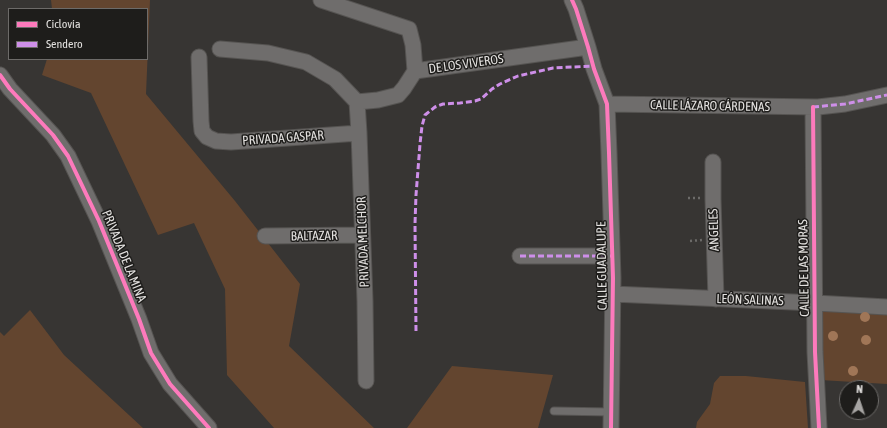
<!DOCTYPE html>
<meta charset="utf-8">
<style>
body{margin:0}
#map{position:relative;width:887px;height:428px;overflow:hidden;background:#373533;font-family:"Asap Condensed",sans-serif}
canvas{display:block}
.legend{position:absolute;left:8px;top:8px;width:140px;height:52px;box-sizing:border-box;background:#1e1d1b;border:1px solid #6d6b69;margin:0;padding:5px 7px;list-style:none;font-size:12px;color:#e3e1df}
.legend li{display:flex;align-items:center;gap:8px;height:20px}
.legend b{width:20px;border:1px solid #6d6b69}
.north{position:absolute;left:839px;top:380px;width:40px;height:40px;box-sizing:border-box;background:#1e1d1b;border:1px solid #6d6b69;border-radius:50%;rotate:3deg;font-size:11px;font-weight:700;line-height:16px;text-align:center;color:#e3e1df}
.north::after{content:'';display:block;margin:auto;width:14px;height:18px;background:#a7a5a3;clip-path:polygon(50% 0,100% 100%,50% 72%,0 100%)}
</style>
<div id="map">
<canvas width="887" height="428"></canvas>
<ul class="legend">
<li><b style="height:5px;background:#fd7abc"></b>Ciclovía</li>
<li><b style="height:5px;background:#ce8fe9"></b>Sendero</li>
</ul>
<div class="north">N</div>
</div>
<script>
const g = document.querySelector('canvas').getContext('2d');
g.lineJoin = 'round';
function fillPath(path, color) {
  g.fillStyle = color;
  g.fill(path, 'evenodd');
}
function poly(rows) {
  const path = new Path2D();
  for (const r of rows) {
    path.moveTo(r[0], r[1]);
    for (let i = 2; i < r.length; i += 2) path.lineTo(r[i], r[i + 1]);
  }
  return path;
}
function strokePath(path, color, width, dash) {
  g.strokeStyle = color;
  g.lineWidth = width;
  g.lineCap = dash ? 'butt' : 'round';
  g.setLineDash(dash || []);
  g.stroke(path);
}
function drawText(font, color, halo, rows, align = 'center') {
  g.font = font + ' "Asap Condensed",sans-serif';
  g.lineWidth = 3;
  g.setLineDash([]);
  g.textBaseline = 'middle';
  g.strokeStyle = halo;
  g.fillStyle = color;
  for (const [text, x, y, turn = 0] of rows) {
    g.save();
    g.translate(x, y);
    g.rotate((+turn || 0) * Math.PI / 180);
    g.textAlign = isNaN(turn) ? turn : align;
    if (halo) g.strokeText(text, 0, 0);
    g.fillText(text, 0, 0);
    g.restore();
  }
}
fillPath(poly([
 [51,0,150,0,146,94,235,201,300,284,289,346,374,428,274,428,227,375,225,289,194,223,158,235,91,93,42,75,47,59,147,59,147,9,52,9],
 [820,309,887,313,887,384,820,380],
 [30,310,64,355,143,428,0,428,0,332,4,336],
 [452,366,553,375,538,428,407,428],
 [720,376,746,376,805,382,808,428,696,428,697,422,710,404,714,383]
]), '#63452f');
const lane = poly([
 [554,411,612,412]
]);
const street = poly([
 [321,0,409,29,413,45,415,71],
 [572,0,576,9,588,47,594,69,607,104,609,153,613,278,611,428],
 [220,49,268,53,306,62,335,79,357,102],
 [199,57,201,121,202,131,207,137,216,141,231,142,359,133],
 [0,75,10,89,53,135,68,156,99,221,139,319,151,353,170,384,209,428],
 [357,102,359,133,365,301,366,381],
 [357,102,378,100,398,95,404,88,415,71,588,47],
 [607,104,818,107,845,104,887,95],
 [813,107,815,352,819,428],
 [713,162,713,199,716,299],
 [265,236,362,235],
 [520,256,611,256],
 [613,294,815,303,887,307]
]);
strokePath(lane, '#565452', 9);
strokePath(street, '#565452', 17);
strokePath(poly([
 [688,198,700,198],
 [690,241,702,240]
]), '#6c6b69', 2.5, [2, 3]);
strokePath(lane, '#6f6d6c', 7);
strokePath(street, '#6f6d6c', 15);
strokePath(poly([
 [813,107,845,104,887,95],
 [520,256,611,256],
 [416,331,415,224,416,195,420,144,422,126,425,115,435,107,443,104,460,103,475,101,481,99,492,89,500,84,518,76,553,68,593,66]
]), '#ce8fe9', 3, [6, 3]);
strokePath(poly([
 [572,0,576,9,588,47,594,69,607,104,609,153,613,278,611,428],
 [0,75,10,89,53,135,68,156,99,221,139,319,151,353,170,384,209,428],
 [813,107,815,352,819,428]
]), '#fd7abc', 4);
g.fillStyle = '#a07657';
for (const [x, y] of [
 [865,317],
 [833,336],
 [866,340],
 [853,371]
]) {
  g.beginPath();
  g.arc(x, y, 5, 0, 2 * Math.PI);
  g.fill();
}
drawText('13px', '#e3e1df', '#1e1d1b', [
 ["DE LOS VIVEROS",466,64,-8],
 ["CALLE LÁZARO CÁRDENAS",710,106,1],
 ["PRIVADA GASPAR",283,138,-4],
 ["ANGELES",714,230,-92],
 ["BALTAZAR",314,236,-1],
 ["PRIVADA MELCHOR",363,242,-92],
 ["PRIVADA DE LA MINA",124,256,68],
 ["CALLE GUADALUPE",602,266,-91],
 ["CALLE DE LAS MORAS",804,268,-91],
 ["LEÓN SALINAS",750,300,2]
]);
</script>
